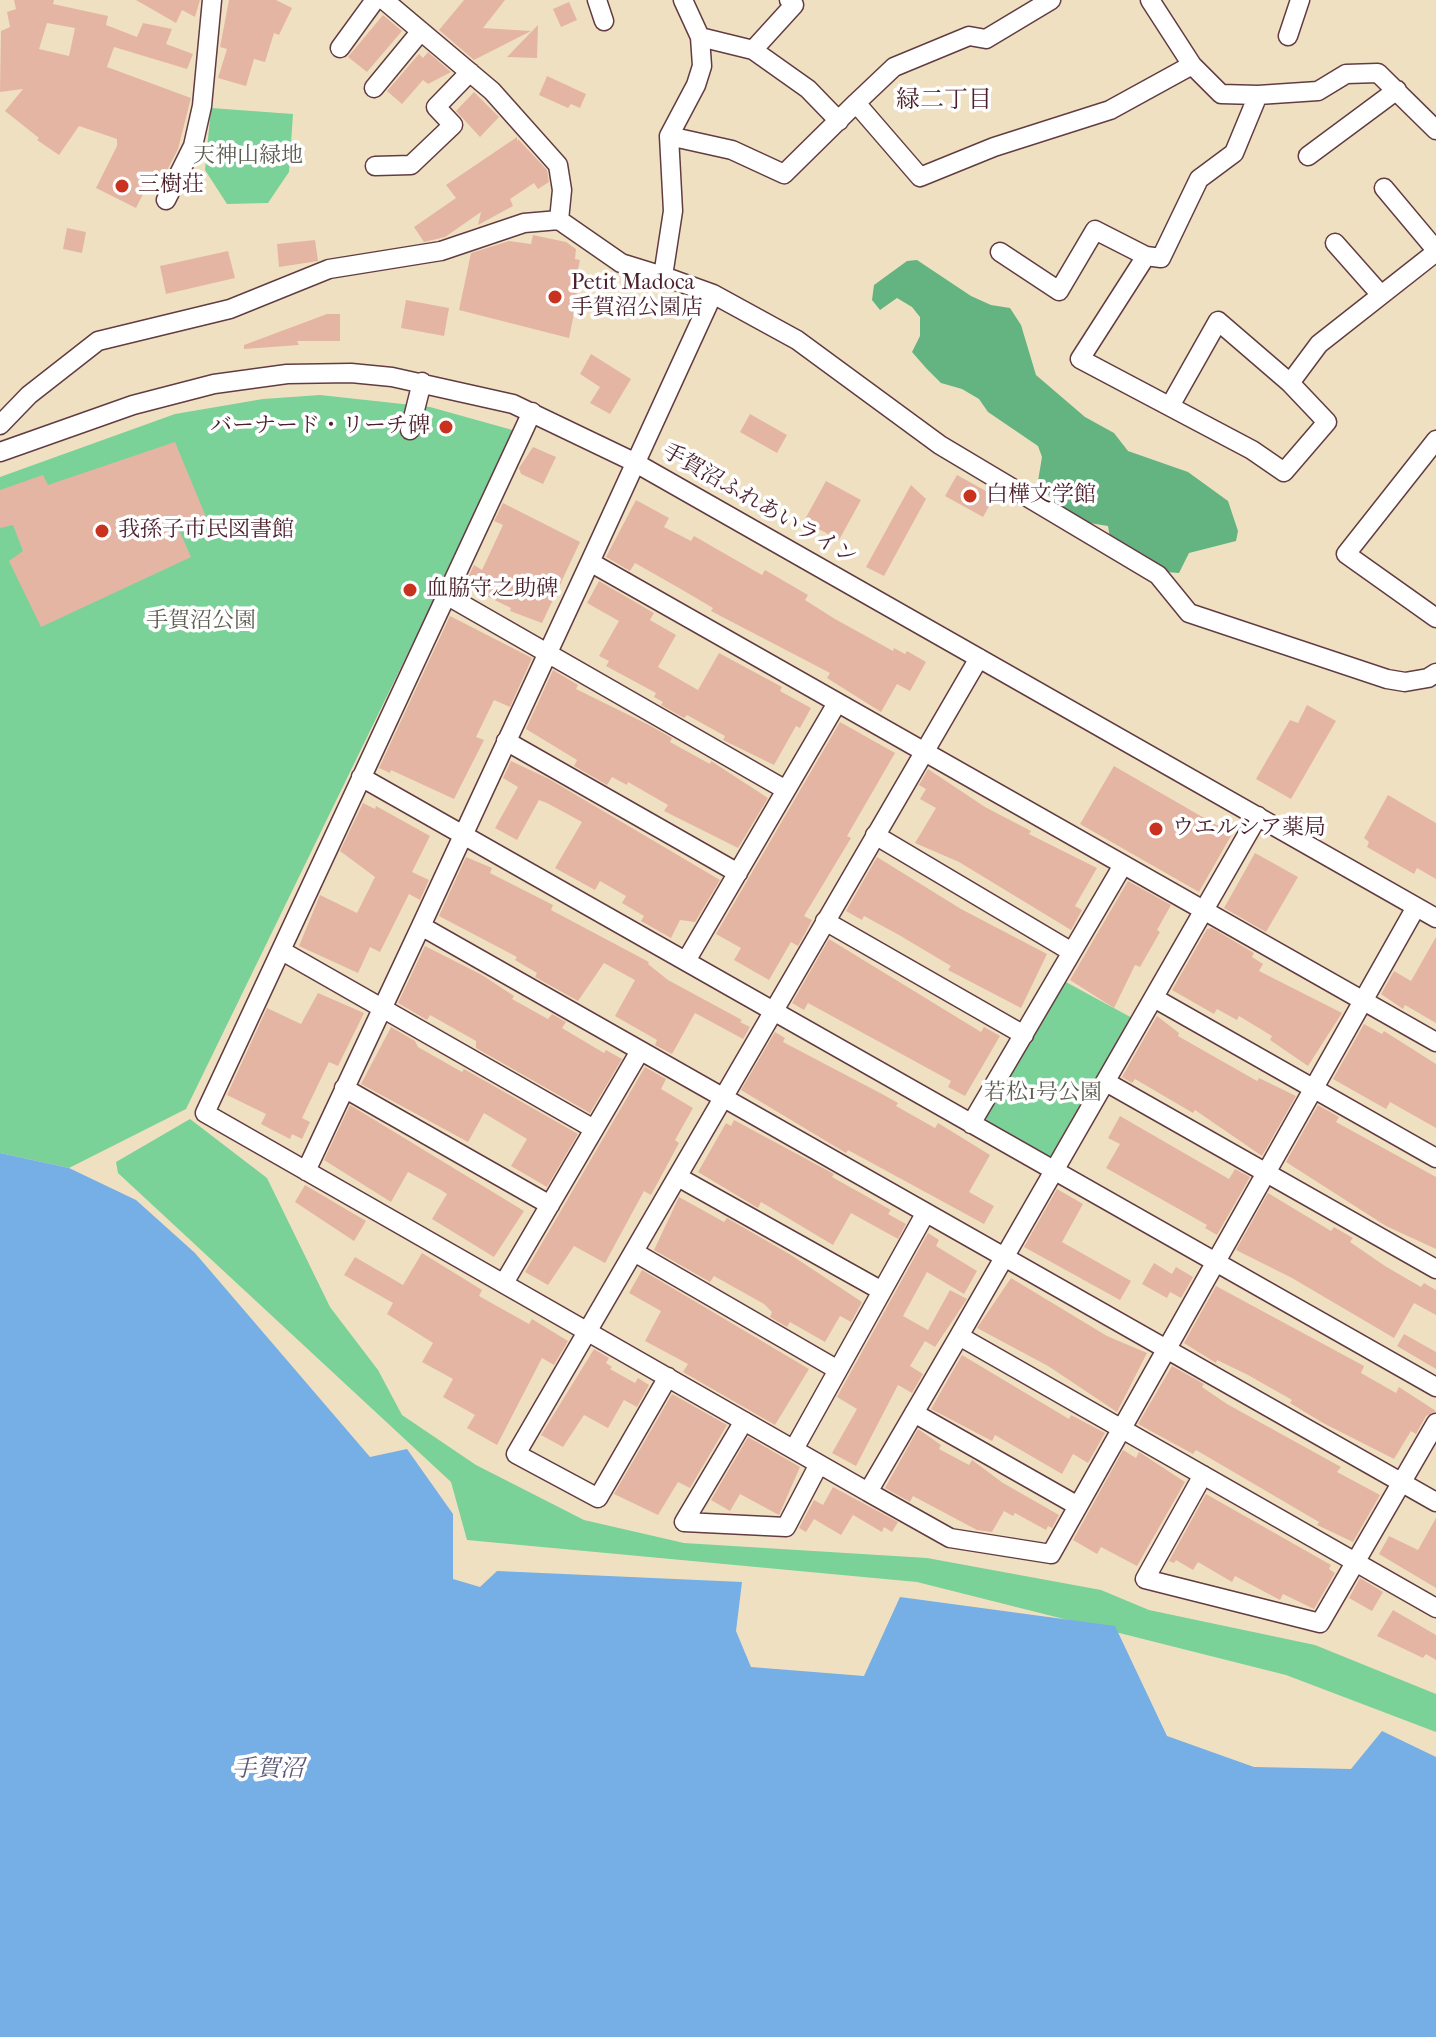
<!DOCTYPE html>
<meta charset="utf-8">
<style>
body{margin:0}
canvas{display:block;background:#efe0c1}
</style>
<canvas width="1436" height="2037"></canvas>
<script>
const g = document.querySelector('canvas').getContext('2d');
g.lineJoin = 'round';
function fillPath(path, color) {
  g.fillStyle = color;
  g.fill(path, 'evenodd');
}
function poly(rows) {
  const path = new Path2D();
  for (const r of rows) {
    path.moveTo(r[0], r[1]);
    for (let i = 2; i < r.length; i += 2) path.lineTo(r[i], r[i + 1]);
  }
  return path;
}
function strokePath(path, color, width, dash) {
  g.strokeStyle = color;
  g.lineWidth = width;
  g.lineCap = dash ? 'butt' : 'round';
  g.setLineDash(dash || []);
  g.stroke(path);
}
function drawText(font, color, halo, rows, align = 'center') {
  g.font = font + ' "IM FELL French Canon","Noto Serif JP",serif';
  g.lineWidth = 7;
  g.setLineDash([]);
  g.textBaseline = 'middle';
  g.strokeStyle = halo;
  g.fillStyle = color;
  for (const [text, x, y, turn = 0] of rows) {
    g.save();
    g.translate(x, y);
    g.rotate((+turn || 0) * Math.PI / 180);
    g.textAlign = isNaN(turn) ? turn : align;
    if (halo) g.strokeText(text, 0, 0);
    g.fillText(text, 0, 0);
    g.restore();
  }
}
fillPath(poly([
 [211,108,293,114,289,172,268,203,227,204,205,170],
 [320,395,430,407,516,431,186,1109,69,1168,0,1153,0,477,175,414,263,399],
 [1064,981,1134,1019,1054,1160,987,1121,983,1112],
 [190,1119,267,1178,330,1307,378,1370,402,1415,476,1465,584,1520,684,1543,927,1558,1101,1590,1149,1610,1315,1645,1436,1694,1436,1732,1286,1675,917,1582,467,1540,451,1482,118,1173,116,1162]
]), '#7ad298');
fillPath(poly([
 [917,260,971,296,991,305,1010,308,1021,325,1036,375,1085,417,1114,433,1128,451,1188,472,1228,501,1238,531,1236,541,1189,553,1179,573,1167,572,1110,538,1108,526,1083,522,1053,501,1038,481,1042,457,1038,446,988,412,979,399,962,389,941,383,926,368,912,352,920,336,920,317,912,307,897,298,880,310,872,300,874,285,907,261]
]), '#63b480');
fillPath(poly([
 [0,1153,69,1168,136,1200,195,1253,370,1457,407,1449,453,1514,453,1579,480,1587,497,1571,742,1582,736,1631,751,1667,864,1676,900,1597,1115,1626,1167,1736,1254,1767,1351,1769,1382,1731,1436,1757,1436,2037,0,2037]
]), '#75afe6');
fillPath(poly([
 [14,0,54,0,53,4,108,16,106,25,137,37,143,23,172,29,166,44,193,54,187,69,114,47,107,67,191,98,178,149,160,184,150,180,136,208,96,188,117,146,117,139,79,126,59,155,37,140,39,138,5,111,23,89,0,92,1,31,10,27,7,12,16,9],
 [47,23,75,28,69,56,39,49],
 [136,0,200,0,195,17,182,10,176,23],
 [229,0,276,0,292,8,279,35,274,33,265,62,254,59,246,86,218,78,227,49,220,47],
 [464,0,505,0,483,28,531,31,474,60,439,30],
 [569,2,577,20,561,27,553,9],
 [383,15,402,31,367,72,348,57],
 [538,25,537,58,507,57],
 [428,52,451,72,428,84,423,80,402,104,387,91,419,54,423,58],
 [547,76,586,94,580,108,571,104,568,108,539,95],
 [474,92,499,117,480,137,456,111],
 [517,137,517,142,518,139,547,170,549,182,538,189,534,183,510,199,513,206,478,225,481,212,445,237,424,242,414,227,456,198,446,185],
 [67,228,86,232,82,253,63,249],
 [533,235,566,242,576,249,575,259,580,260,573,292,578,294,569,338,459,310,471,253,509,241,531,244],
 [315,240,318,261,279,267,277,244],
 [228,251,235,278,166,294,160,266],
 [406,300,449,308,444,336,401,328],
 [327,314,340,314,340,341,297,341,299,345,244,349,244,345],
 [591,354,631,379,610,414,590,403,600,387,580,374],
 [750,414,787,435,777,453,740,432],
 [175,442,206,517,179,530,191,557,41,627,9,561,23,551,13,525,0,528,0,490,43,475,48,485],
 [533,447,556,457,543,484,521,474,519,468],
 [957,475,995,496,983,517,945,496],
 [826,481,861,500,839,540,804,521],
 [911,485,926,499,884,576,866,567],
 [636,500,669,518,664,527,691,541,694,536,762,575,765,570,808,595,805,600,835,619,893,651,894,648,905,654,907,651,926,662,910,691,897,684,881,712,827,678,830,673,711,611,713,608,679,588,635,563,630,571,606,557],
 [503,503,580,542,542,623,510,611,511,608,464,585,474,565,482,570,503,525,494,521],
 [599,581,654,613,650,620,676,635,658,667,698,690,719,653,782,687,780,691,811,708,800,728,796,726,774,765,723,740,725,736,687,715,684,718,661,705,663,702,654,697,656,693,606,666,609,661,599,656,619,621,587,603],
 [450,616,532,658,510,707,494,700,476,737,484,740,454,799,391,770,390,773,379,768],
 [553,670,578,685,576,689,649,725,672,738,670,742,710,764,711,761,768,798,738,848,664,811,668,805,628,782,627,785,612,777,607,785,574,766,577,760,526,729],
 [1307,705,1336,721,1291,799,1256,779,1290,720,1298,723],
 [840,722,895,753,847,836,851,838,804,916,812,920,808,928,798,946,791,942,769,980,734,960,741,948,716,934],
 [511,761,549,779,720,880,695,922,680,920,671,938,641,921,644,916,622,903,626,896,600,881,595,890,555,868,582,822,547,803,539,800,517,840,495,828,518,787,503,778],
 [1114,766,1232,834,1199,892,1080,824],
 [928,769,985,807,1031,831,1029,834,1097,868,1075,906,1082,910,1071,930,959,862,915,843,936,808,920,799,926,789,919,785],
 [1388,795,1436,823,1436,879,1417,868,1414,874,1367,847,1369,842,1364,838],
 [363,803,375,809,376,806,430,836,412,872,429,880,420,900,409,894,380,952,370,947,358,973,299,946,320,895,357,913,375,877,340,851],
 [1255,853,1298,877,1266,932,1224,908],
 [466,857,492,868,490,873,553,905,551,910,649,962,648,964,668,980,742,1020,740,1022,750,1027,743,1039,695,1013,672,1054,655,1045,657,1040,615,1016,635,980,604,963,578,1001,535,977,537,973,515,960,517,957,439,916],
 [877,857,961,909,1047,954,1021,1008,948,970,951,966,899,935,864,916,862,920,846,911],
 [1128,881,1171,905,1157,930,1160,932,1140,967,1135,965,1114,1008,1070,980],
 [1212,928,1254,953,1252,957,1263,964,1259,971,1342,1013,1308,1066,1270,1040,1272,1036,1239,1016,1237,1020,1217,1009,1214,1014,1172,990,1207,929],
 [1436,937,1436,1023,1405,1005,1403,1009,1381,994,1394,971,1411,981],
 [829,939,981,1032,984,1027,1000,1036,965,1096,948,1087,951,1081,808,1003,804,1010,792,1003],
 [425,946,482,975,514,996,512,999,548,1019,552,1014,566,1022,562,1028,604,1053,606,1050,622,1059,590,1113,476,1048,476,1041,430,1015,427,1020,398,1003],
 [318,993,364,1013,338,1066,329,1062,302,1118,310,1122,302,1139,292,1134,290,1139,261,1124,266,1114,227,1095,267,1008,301,1024],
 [1157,1016,1179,1033,1178,1036,1257,1081,1259,1078,1296,1096,1262,1156,1195,1110,1193,1113,1135,1079,1132,1083,1122,1077],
 [1364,1024,1382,1034,1384,1031,1436,1064,1436,1128,1390,1102,1386,1109,1333,1079],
 [391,1027,415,1041,418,1047,462,1072,464,1069,578,1134,547,1187,511,1166,527,1139,484,1113,468,1142,361,1084],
 [775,1032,785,1038,783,1042,882,1094,898,1103,896,1106,935,1128,938,1123,990,1155,969,1192,994,1206,984,1224,848,1150,846,1153,741,1090],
 [645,1067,666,1079,661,1089,693,1108,675,1140,679,1143,651,1195,644,1191,605,1263,574,1246,548,1285,525,1272],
 [350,1105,524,1211,494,1257,432,1219,447,1194,441,1190,408,1172,391,1202,324,1160],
 [1318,1105,1339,1117,1336,1122,1436,1177,1436,1249,1386,1226,1286,1162],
 [1120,1116,1229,1179,1235,1169,1250,1177,1217,1235,1205,1228,1207,1225,1106,1168,1120,1144,1108,1138],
 [734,1120,834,1174,832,1177,891,1210,888,1214,906,1224,898,1239,851,1213,833,1245,761,1202,758,1208,698,1172,726,1123,731,1126],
 [305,1185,366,1221,354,1241,295,1202],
 [1057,1189,1083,1204,1062,1242,1131,1281,1120,1300,1024,1247],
 [1268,1193,1331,1231,1334,1227,1353,1238,1350,1242,1385,1266,1421,1287,1424,1283,1436,1290,1436,1315,1414,1303,1394,1338,1292,1278,1236,1250],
 [679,1197,724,1222,727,1218,791,1255,862,1302,851,1322,840,1316,825,1342,790,1322,787,1327,770,1317,772,1312,764,1304,714,1276,710,1282,654,1250],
 [928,1233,939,1240,936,1246,977,1271,964,1294,927,1272,903,1316,928,1330,950,1290,967,1299,935,1347,925,1341,910,1366,923,1374,912,1393,898,1385,856,1466,832,1453,857,1409,837,1397],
 [422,1253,482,1290,479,1296,529,1324,532,1319,568,1341,554,1365,542,1358,497,1445,467,1428,475,1415,443,1397,453,1379,422,1362,433,1343,387,1314,393,1303,344,1275,355,1257,403,1285],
 [1154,1263,1172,1274,1176,1267,1193,1277,1181,1298,1170,1292,1167,1298,1142,1284],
 [642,1270,809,1369,775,1425,683,1372,688,1364,645,1341,661,1311,629,1293],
 [1011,1278,1107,1336,1147,1353,1117,1412,1048,1366,977,1328],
 [1216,1286,1364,1366,1361,1373,1396,1393,1399,1387,1436,1411,1426,1416,1416,1434,1411,1431,1394,1459,1323,1423,1290,1403,1292,1400,1248,1375,1217,1360,1216,1363,1184,1343],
 [1404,1334,1436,1352,1436,1369,1397,1346],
 [594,1349,609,1358,606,1363,612,1367,610,1369,635,1383,638,1378,649,1385,637,1407,624,1400,608,1428,584,1415,563,1447,541,1435],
 [962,1355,1069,1419,1071,1415,1105,1433,1088,1463,1073,1454,1062,1474,995,1435,992,1441,931,1409],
 [1172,1366,1204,1384,1202,1387,1227,1404,1341,1467,1337,1472,1380,1495,1353,1542,1317,1525,1319,1522,1196,1450,1193,1454,1138,1424],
 [672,1394,727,1425,690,1488,678,1482,658,1515,614,1494],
 [918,1429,941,1445,939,1449,969,1465,972,1460,1003,1483,1059,1515,1052,1528,1048,1526,1046,1530,1015,1513,1013,1516,1004,1511,992,1532,977,1530,913,1496,910,1502,885,1488],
 [748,1437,800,1467,779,1515,740,1494,730,1511,711,1500],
 [1123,1450,1136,1458,1139,1452,1185,1482,1137,1566,1101,1547,1097,1554,1073,1540],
 [833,1487,898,1522,892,1532,884,1527,882,1532,853,1515,841,1535,814,1519,806,1532,799,1528,814,1500,823,1505],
 [1206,1494,1331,1565,1329,1569,1335,1573,1314,1609,1283,1594,1280,1600,1235,1576,1232,1582,1198,1562,1193,1570,1176,1560,1174,1563,1169,1561],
 [1436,1518,1436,1588,1379,1554,1389,1536,1418,1550],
 [1360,1578,1383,1592,1372,1611,1349,1598],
 [1393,1610,1436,1635,1436,1660,1426,1654,1423,1658,1377,1636]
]), '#e5b5a3');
const minor = poly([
 [384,0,492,91,558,165,562,190,559,220],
 [597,0,604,21],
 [683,0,700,37],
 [1288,36,1300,0],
 [340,48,375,0],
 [753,50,794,5,789,0],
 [1192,65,1221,94,1258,95,1318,91,1346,74,1378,73,1436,130],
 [374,88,421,31],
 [856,103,894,67,969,36,986,39,1051,0],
 [839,121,808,89,753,50,700,37,702,66,696,85,669,136,673,211,663,276,713,294,590,562,1436,1042],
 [669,136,732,150,784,174,856,103,920,177,994,147,1110,110,1192,65,1150,0],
 [1308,156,1397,90],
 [375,166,411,165,453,125,436,107,470,72],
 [1384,188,1436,250],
 [166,200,193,146,202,106,212,0],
 [1335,243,1381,295],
 [1000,252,1059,291,1095,230,1146,256,1161,258,1199,179,1234,153,1258,95],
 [1146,256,1080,359,1252,450,1284,472,1327,422,1290,383,1319,344,1436,252],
 [713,294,797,340,940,445,1158,575,1189,613,1387,679,1405,682,1428,678,1436,673],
 [1170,406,1218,321,1290,383],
 [532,412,205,1113,868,1492,959,1336,1436,1608],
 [0,425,29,395,98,341,230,309,329,269,441,251,524,223,559,220,621,263,663,276],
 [410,430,422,382],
 [1436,440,1346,554,1436,618],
 [0,452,133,405,214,384,287,374,351,373,392,377,513,404,634,462,1436,918],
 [590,562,421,926,1436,1502],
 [446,595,786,790],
 [506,741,738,873],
 [361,777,1436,1387],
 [875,835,1072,952],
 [825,921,1024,1035],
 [282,951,594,1129],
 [686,961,837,703],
 [1154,998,1436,1158],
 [1106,1082,1436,1269],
 [344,1088,550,1205],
 [971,1124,1123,865],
 [306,1171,421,926],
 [678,1177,882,1291],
 [634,1252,838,1370],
 [504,1283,640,1051],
 [959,1336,1258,816],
 [668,1377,598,1498,516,1454,979,658],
 [914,1413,1078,1506],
 [744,1421,684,1522,786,1527,819,1464],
 [794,1449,925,1214],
 [1203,1475,1145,1579,1320,1623,1436,1423],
 [868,1492,950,1538,1051,1554,1416,907]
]);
strokePath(minor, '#633c42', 21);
strokePath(minor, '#fff', 18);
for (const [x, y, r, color] of [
 [122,186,8,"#c8321e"],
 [555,297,8,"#c8321e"],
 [446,427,8,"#c8321e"],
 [970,496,8,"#c8321e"],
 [102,531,8,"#c8321e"],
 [410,590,8,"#c8321e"],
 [1156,829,8,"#c8321e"]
]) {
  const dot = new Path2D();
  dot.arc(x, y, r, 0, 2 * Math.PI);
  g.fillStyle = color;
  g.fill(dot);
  strokePath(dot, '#fff', 3);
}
drawText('22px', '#5b5e51', '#fff', [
 ["天神山緑地",248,157],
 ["手賀沼公園",201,622],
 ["若松1号公園",1043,1094]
]);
drawText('22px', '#4a1f2b', '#fff', [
 ["三樹荘",138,186],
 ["Petit Madoca",571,284],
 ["手賀沼公園店",571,309],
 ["バーナード・リーチ碑",430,427,"right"],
 ["白樺文学館",986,496],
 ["我孫子市民図書館",118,531],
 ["血脇守之助碑",426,590],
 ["ウエルシア薬局",1172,829]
], 'left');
drawText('22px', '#4a1f2b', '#fff', [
 ["手賀沼ふれあいライン",759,505,30]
]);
drawText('24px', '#4a1f2b', '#fff', [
 ["緑二丁目",944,101]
]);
drawText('italic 24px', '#5b5976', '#fff', [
 ["手賀沼",268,1770]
]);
</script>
